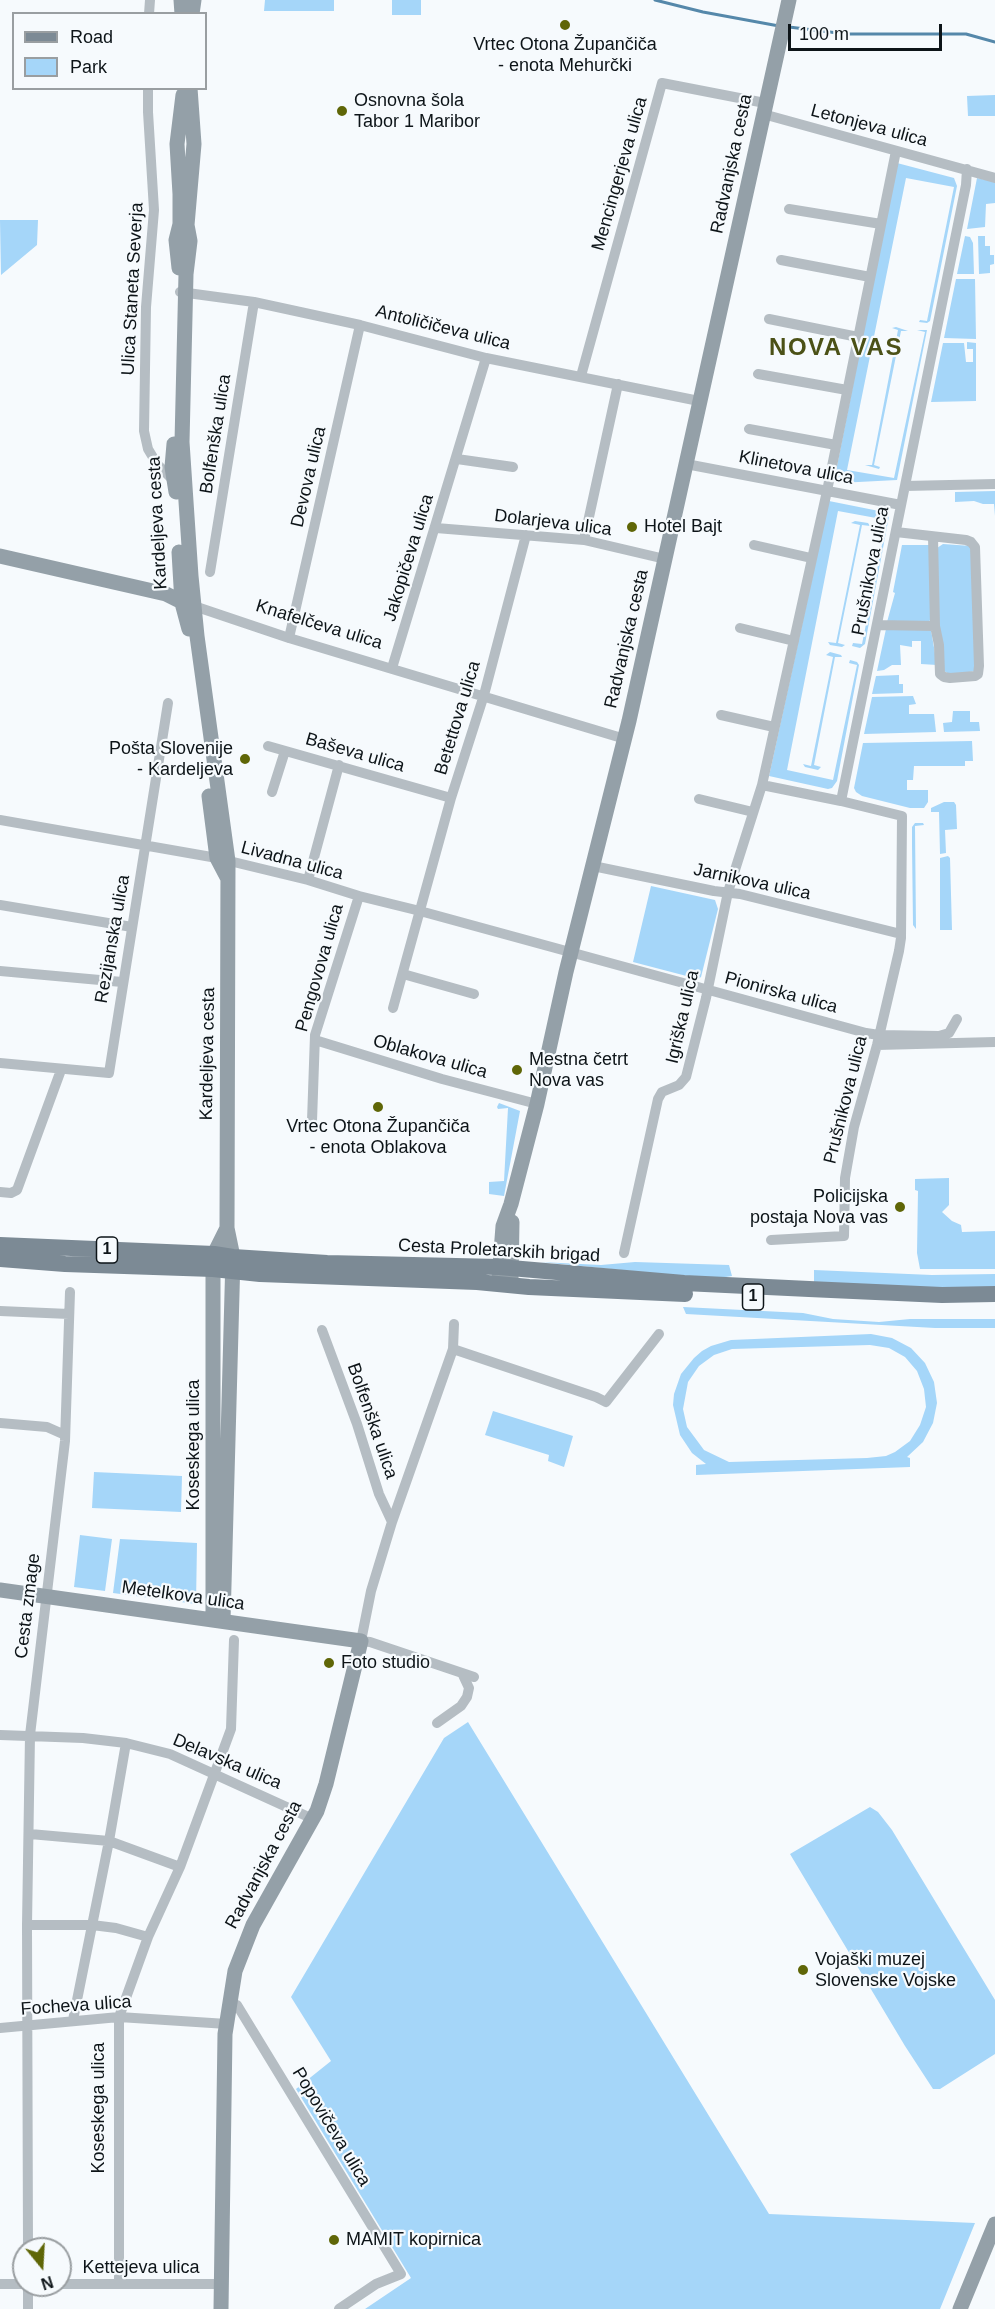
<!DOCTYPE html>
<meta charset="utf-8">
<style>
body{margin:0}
#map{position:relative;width:995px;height:2309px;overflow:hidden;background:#f6fafd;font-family:Helvetica,sans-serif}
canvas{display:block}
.legend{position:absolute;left:12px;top:12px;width:195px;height:78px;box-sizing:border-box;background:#f6fafd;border:2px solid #999ea1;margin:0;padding:8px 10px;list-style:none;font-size:18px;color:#0d1418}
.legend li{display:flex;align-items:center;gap:12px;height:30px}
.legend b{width:30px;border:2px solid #999ea1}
.north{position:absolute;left:12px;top:2237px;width:60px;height:60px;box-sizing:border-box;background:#f6fafd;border:2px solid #999ea1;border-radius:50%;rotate:162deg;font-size:16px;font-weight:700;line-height:24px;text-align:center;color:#0d1418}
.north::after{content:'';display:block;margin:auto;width:21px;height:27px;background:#5f6607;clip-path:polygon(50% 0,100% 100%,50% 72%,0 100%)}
.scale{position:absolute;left:788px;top:24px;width:154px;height:27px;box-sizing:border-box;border:3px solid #0d1418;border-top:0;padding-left:8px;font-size:18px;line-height:21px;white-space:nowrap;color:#0d1418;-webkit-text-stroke:4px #f6fafd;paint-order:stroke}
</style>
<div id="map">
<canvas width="995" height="2309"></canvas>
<ul class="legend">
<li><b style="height:8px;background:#7c8a95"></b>Road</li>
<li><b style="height:16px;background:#a5d6f9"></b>Park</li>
</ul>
<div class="north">N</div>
<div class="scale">100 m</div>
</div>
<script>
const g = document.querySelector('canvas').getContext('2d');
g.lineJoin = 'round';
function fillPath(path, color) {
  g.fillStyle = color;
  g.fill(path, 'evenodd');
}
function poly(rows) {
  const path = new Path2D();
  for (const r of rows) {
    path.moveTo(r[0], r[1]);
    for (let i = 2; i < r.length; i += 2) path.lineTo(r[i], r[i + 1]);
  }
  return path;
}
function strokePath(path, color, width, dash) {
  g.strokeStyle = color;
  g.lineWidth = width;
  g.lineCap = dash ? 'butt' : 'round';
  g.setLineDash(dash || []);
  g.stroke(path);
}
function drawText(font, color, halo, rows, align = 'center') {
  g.font = font + ' Helvetica,sans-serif';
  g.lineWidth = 4.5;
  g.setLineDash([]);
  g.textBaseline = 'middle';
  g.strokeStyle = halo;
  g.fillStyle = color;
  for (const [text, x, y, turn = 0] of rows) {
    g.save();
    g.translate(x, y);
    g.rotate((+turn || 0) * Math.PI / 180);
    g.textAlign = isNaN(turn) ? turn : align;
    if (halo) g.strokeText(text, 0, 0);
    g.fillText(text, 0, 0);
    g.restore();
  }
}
fillPath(poly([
 [265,0,334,0,334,11,264,11],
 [392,0,421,0,421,15,392,15],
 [995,95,995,116,968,116,967,96],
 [897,163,954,178,957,186,930,321,927,323,919,322,920,320,927,321,954,187,906,178,847,470,894,478,925,332,917,330,927,330,897,480,839,483,834,481],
 [977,178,995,182,995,203,986,204,985,227,967,229],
 [0,220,38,220,37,245,1,275],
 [965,236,970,237,973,243,974,274,957,274],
 [978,236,985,236,985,246,990,246,990,255,994,255,994,264,990,265,990,273,979,274],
 [956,279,975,279,976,339,944,338],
 [896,327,908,331,901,331,874,465,880,467,879,469,865,465,872,465,898,330,892,328],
 [967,342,976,343,976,401,931,402,943,343,964,343,966,362,973,362,973,349,967,349],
 [995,491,995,516,994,504,983,504,974,501,955,502,955,492],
 [829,501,884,512,889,516,865,644,860,648,852,646,853,643,862,644,887,520,838,511,787,770,833,780,857,665,849,663,850,660,857,662,859,665,837,781,832,788,828,789,769,776],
 [855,521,868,523,870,526,862,525,838,643,845,645,842,647,830,645,828,642,836,643,860,525,851,523],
 [943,544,971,546,975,671,951,675,944,671,938,620,937,548],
 [902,545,930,545,931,620,927,622,887,622,895,593,893,592],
 [886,629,931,630,937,665,921,664,921,641,912,641,912,647,900,645,901,665,892,665,884,670,877,671],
 [830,652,841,655,842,657,835,657,814,765,821,767,818,770,805,767,803,764,811,766,833,657,826,655],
 [899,675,899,684,903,684,903,693,872,694,876,676],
 [913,696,916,704,909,705,909,714,934,714,936,732,864,734,872,697],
 [953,711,970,711,970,722,979,722,980,731,944,732,943,723,952,722],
 [972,741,973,761,965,761,965,766,914,766,913,780,907,780,907,790,928,790,928,802,924,808,910,808,862,796,856,792,854,788,863,743],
 [944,802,954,802,956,805,957,829,945,830,946,853,940,854,939,812,931,812,931,808],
 [915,823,923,823,924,825,915,826,916,929,913,925,912,845,912,827],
 [948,856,950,858,952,930,940,930,940,858],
 [651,886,715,900,718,909,701,977,698,979,633,962],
 [499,1103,520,1111,504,1196,489,1194,489,1182,504,1181,508,1108,498,1109,497,1107],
 [949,1178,949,1205,942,1212,952,1221,961,1225,962,1232,995,1231,995,1269,920,1269,917,1253,918,1191,915,1190,915,1179],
 [540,1262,601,1265,635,1262,729,1265,732,1276,713,1279],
 [814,1270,932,1275,995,1274,995,1290,814,1284],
 [683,1307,803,1313,833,1319,879,1322,910,1319,995,1319,995,1328,935,1328,686,1314],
 [871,1334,892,1338,911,1348,925,1363,934,1382,937,1403,933,1423,923,1442,907,1457,910,1458,910,1467,696,1475,696,1465,706,1464,692,1453,680,1435,673,1405,674,1394,681,1374,694,1358,702,1351,711,1346,731,1340],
 [870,1345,889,1348,905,1357,917,1371,924,1389,926,1407,920,1425,910,1441,895,1452,886,1456,867,1458,729,1462,704,1450,687,1427,683,1409,688,1382,699,1366,714,1355,732,1349],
 [493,1411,573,1436,564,1467,548,1461,549,1455,485,1435],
 [94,1472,182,1476,181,1512,92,1508],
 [80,1535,112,1539,105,1591,74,1587],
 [120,1539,197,1543,196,1604,113,1593],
 [468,1722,769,2214,975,2223,940,2309,365,2309,411,2278,296,2089,331,2061,291,1997,444,1738],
 [870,1807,878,1812,892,1830,995,2000,995,2054,940,2089,933,2089,905,2046,790,1854]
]), '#a5d6f9');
strokePath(poly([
 [655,0,703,12,779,26],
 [789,27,846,34,966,34,995,42]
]), '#58a', 3);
strokePath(poly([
 [149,14,150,0],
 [148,88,148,112,154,210,146,307,144,431,148,449,157,464,174,481],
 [763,114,995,178],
 [789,209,881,224],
 [781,260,870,277],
 [180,292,254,302,360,325,486,358,699,401],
 [769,319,858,337],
 [758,374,847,390],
 [581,376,662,83,765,103],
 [749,429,836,445],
 [457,459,513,467],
 [686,464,901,505],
 [905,486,995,484],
 [436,528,584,540,665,559],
 [896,532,966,540,971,542,975,547,979,666,978,674,975,676,950,678,944,677,940,674,939,645,935,626,933,537],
 [584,540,618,384],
 [754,545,811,558],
 [210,572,254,302],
 [194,606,289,638,625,739],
 [877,625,935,626],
 [740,628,794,641],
 [289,638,360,325],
 [392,668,486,358],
 [721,715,774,727],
 [268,746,451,798],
 [762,785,841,801],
 [272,792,285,751],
 [699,799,753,812],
 [0,820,217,858,308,880,359,896,420,911,866,1033,879,1035,939,1036,949,1033,957,1019],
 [593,866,714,891,740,894,901,934],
 [308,880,339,765],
 [0,905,132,927],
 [0,971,122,982],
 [403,974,474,994],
 [393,1008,451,798,484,695,526,535],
 [315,1040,442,1079,537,1104],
 [877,1045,995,1042],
 [0,1063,109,1073,168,703],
 [312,1121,315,1035,359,896],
 [0,1192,11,1193,17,1190,61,1070],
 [771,1240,844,1236,845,1178,854,1127,877,1045,899,951,901,938,902,816,841,801,966,185,967,169],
 [624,1253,658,1099,662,1092,679,1085,686,1077,706,998,728,892,762,785,827,491,896,151],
 [0,1311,69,1314],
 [454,1324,453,1349,392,1522,371,1591,361,1641,370,1642,474,1677],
 [322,1330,357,1424,379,1494,392,1522],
 [453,1349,596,1397,606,1402,659,1334],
 [0,1423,47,1427,65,1435],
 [437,1723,461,1706,467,1697,469,1688,462,1673],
 [0,1735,83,1738,126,1743,170,1754,313,1819],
 [30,1834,109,1841,180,1867],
 [27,1925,92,1925,116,1928,148,1937],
 [229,2003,237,2005,401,2274,376,2284,339,2309],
 [73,2020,109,1841,126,1743],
 [0,2028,119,2017,227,2024],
 [28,2249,27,1925,30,1735,65,1441,70,1292],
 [0,2284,24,2284],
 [60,2284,221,2284],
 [119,2284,119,2017,148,1937,180,1867,231,1729,234,1640],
 [28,2309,28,2285]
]), '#b5bdc3', 10);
strokePath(poly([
 [181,0,182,14],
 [192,14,194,0],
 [190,88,194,144,187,225,190,241,186,274,182,442,191,576,197,636,228,861,227,1228,233,1257,223,1621],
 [179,268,176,240,180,224,180,194,177,144,183,95],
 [174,444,172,467,176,492],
 [179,552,182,603,189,629],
 [0,556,166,594,188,605],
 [209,796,217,858,227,877],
 [499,1278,503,1226,511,1204,537,1104,566,972,629,721,789,0],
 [511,1279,512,1222],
 [0,1590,361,1641,326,1784,317,1811,253,1925,235,1971,225,2034,221,2309],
 [213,1620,213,1269,214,1254,227,1228],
 [960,2309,995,2224]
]), '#94a0a8', 15);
strokePath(poly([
 [0,1245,214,1254,233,1257,327,1263,499,1267,684,1283,809,1289,942,1295,995,1294],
 [0,1259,65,1264,213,1269,260,1274,477,1282,529,1287,685,1294]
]), '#7c8a95', 16);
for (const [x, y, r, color] of [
 [565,25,6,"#5f6607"],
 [342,111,6,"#5f6607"],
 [632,527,6,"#5f6607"],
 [245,759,6,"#5f6607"],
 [517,1070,6,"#5f6607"],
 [378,1107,6,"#5f6607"],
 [900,1207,6,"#5f6607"],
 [329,1663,6,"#5f6607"],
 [803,1970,6,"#5f6607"],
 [334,2240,6,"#5f6607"]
]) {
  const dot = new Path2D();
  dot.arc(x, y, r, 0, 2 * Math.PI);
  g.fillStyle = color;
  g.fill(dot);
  strokePath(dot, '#f6fafd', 2);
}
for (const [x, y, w] of [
 [107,1250,21],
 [753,1297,21]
]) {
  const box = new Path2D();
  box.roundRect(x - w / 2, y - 13, w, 26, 4.5);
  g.fillStyle = '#f6fafd';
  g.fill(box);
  strokePath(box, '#0d1418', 1.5);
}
drawText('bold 16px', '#0d1418', null, [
 ["1",107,1250],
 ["1",753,1297]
]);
drawText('18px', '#0d1418', '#f6fafd', [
 ["Vrtec Otona Župančiča",565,45,"center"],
 ["- enota Mehurčki",565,66,"center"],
 ["Osnovna šola",354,101],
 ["Tabor 1 Maribor",354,122],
 ["Hotel Bajt",644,527],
 ["Pošta Slovenije",233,749,"right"],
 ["- Kardeljeva",233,770,"right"],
 ["Mestna četrt",529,1060],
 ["Nova vas",529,1081],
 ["Vrtec Otona Župančiča",378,1127,"center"],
 ["- enota Oblakova",378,1148,"center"],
 ["Policijska",888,1197,"right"],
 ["postaja Nova vas",888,1218,"right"],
 ["Foto studio",341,1663],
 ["Vojaški muzej",815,1960],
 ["Slovenske Vojske",815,1981],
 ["MAMIT kopirnica",346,2240]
], 'left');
drawText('18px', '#0d1418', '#f6fafd', [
 ["Letonjeva ulica",869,126,15],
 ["Radvanjska cesta",732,164,-78],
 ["Mencingerjeva ulica",620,174,-74],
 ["Ulica Staneta Severja",133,289,-87],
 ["Antoličičeva ulica",443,328,14],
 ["Bolfenška ulica",216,434,-81],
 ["Klinetova ulica",796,468,11],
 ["Devova ulica",309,477,-77],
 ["Kardeljeva cesta",158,523,-93],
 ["Dolarjeva ulica",553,523,7],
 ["Jakopičeva ulica",409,558,-73],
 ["Prušnikova ulica",871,571,-79],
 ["Knafelčeva ulica",319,625,17],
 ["Radvanjska cesta",627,639,-77],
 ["Betettova ulica",458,718,-73],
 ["Baševa ulica",355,753,16],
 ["Livadna ulica",292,861,15],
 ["Jarnikova ulica",752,882,12],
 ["Rezijanska ulica",113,939,-80],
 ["Pengovova ulica",320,968,-74],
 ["Pionirska ulica",781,993,15],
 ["Igriška ulica",683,1017,-77],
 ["Kardeljeva cesta",208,1054,-89],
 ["Oblakova ulica",430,1057,16],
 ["Prušnikova ulica",846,1100,-76],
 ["Cesta Proletarskih brigad",499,1251,3],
 ["Bolfenška ulica",372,1421,71],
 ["Koseskega ulica",194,1445,-90],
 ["Metelkova ulica",183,1596,8],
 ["Cesta zmage",28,1606,-83],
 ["Delavska ulica",227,1762,23],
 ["Radvanjska cesta",264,1865,-62],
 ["Focheva ulica",76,2006,-4],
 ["Koseskega ulica",99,2108,-90],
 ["Popovičeva ulica",331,2127,59],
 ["Kettejeva ulica",141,2268]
]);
g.letterSpacing = '1.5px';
drawText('bold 24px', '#4b5117', '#f6fafd', [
 ["NOVA VAS",836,348]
]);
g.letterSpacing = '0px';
</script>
